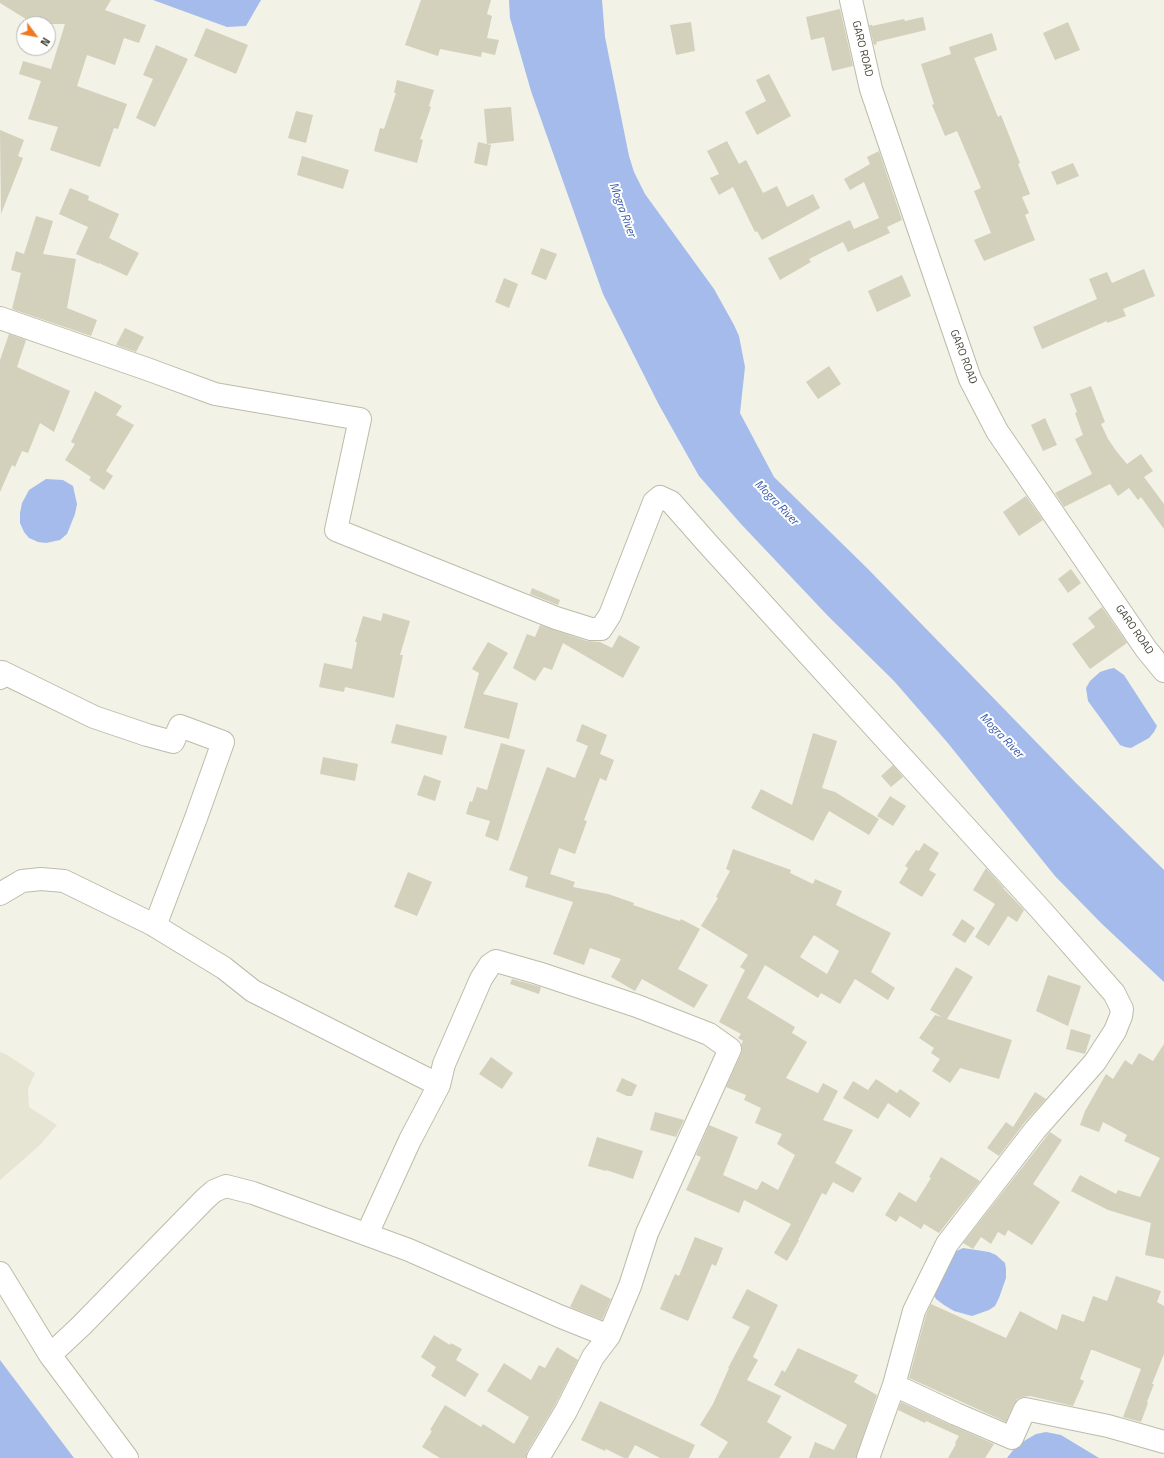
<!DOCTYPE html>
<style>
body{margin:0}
#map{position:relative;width:1164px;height:1458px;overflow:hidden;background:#f2f2e6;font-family:"Titillium Web",sans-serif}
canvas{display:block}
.north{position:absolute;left:16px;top:16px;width:40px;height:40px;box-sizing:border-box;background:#fff;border:1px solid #b4b4af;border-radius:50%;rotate:122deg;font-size:11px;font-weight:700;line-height:16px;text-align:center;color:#444336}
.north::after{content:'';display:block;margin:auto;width:14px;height:18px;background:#ef7820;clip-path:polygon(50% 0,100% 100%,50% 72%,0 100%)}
</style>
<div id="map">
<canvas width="1164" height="1458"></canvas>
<div class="north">N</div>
</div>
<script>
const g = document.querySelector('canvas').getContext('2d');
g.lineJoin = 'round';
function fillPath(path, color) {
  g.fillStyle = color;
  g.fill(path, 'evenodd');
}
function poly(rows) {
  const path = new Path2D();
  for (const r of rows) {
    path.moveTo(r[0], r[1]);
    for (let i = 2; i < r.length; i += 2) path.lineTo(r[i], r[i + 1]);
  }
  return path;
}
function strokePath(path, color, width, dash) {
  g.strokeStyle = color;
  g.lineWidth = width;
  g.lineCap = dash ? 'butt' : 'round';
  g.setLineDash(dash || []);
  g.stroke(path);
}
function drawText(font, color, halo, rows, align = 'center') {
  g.font = font + ' "Titillium Web",sans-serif';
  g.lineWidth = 4;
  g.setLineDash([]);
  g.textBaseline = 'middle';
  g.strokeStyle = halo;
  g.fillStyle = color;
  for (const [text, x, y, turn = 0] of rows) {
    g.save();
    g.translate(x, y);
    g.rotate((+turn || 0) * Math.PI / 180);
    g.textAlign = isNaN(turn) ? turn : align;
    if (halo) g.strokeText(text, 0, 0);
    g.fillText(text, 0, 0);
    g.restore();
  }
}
fillPath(poly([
 [0,1052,7,1055,35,1073,28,1089,29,1107,57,1125,40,1145,0,1180]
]), '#e6e5d4');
fillPath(poly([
 [153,0,261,0,246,26,227,27],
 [509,0,602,0,605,37,629,156,634,172,645,194,714,289,734,325,739,336,745,367,740,413,774,477,867,568,1076,783,1164,870,1164,982,1102,924,1055,876,947,742,894,681,828,616,741,524,699,476,659,405,603,294,531,91,510,18],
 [46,479,63,480,73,486,77,504,75,514,67,534,60,540,46,543,38,542,29,538,24,532,20,523,20,513,22,503,29,490],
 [1114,668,1124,675,1157,726,1154,732,1149,738,1131,748,1125,747,1120,745,1088,701,1086,688,1090,681,1100,672,1109,669],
 [963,1248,989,1252,996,1255,1005,1263,1006,1269,1006,1278,999,1298,995,1306,989,1310,972,1316,954,1311,944,1305,936,1299,932,1292,946,1256],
 [0,1360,49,1425,74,1458,0,1458],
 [1046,1432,1061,1435,1099,1458,1007,1458,1014,1449,1024,1441,1036,1434]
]), '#a5bbec');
fillPath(poly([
 [0,0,111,0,105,10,146,25,139,43,124,38,115,65,87,55,77,86,127,104,118,129,114,128,100,167,50,150,58,127,28,119,41,81,19,74,23,61,51,69,65,24,34,24,0,3],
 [421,0,491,0,487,14,492,16,487,38,499,40,495,55,482,52,481,57,440,49,438,56,405,45],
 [840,9,853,66,832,71,824,37,811,40,806,17],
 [923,17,926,30,876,42,877,44,874,45,869,25,872,25,872,26,904,19,905,21],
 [691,22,695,51,676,55,670,25],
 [1068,22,1080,50,1055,60,1043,33],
 [206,28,248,45,236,74,194,56],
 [992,33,997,50,974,58,998,117,1001,115,1020,163,1018,164,1030,194,1022,197,1029,213,1025,215,1035,240,984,261,974,240,991,233,974,191,981,188,957,131,945,136,932,105,934,104,921,64,951,54,949,47],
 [156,45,188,59,155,127,136,118,153,79,143,75],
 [769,74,791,116,757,135,745,112,766,101,756,80],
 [397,80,434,90,429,106,431,107,420,139,423,140,417,163,374,151,380,128,384,129,396,93,394,93],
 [511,107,514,141,487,144,484,109],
 [296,111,313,115,306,143,288,138],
 [0,130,24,140,18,156,23,158,1,214],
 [727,141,739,164,746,160,763,193,777,186,787,207,813,194,820,208,762,240,757,231,755,232,733,187,719,195,710,178,719,174,707,151],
 [478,142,491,145,487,166,474,163],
 [879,151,902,220,887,227,890,233,848,252,843,242,809,259,811,262,780,280,768,258,850,220,854,229,879,218,864,182,850,190,844,179,870,164,867,157],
 [302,156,349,170,343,189,297,175],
 [1073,163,1079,176,1057,185,1051,172],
 [70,188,89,196,88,200,119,214,109,238,139,253,127,276,99,263,99,264,76,254,88,227,59,214],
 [36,216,53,221,43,254,76,259,67,308,97,320,91,336,12,309,21,273,11,270,16,251,24,254],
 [541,248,557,254,546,280,531,274],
 [1144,269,1155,296,1123,309,1126,316,1107,323,1107,321,1042,349,1033,327,1097,299,1089,279,1107,272,1112,283],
 [902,275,911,296,877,312,868,291],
 [504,278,518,284,509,308,495,302],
 [125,328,144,337,136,352,116,345],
 [9,334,26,340,17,367,70,391,54,432,40,423,28,453,22,451,15,467,12,465,0,492,0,360],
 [829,366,841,384,818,399,806,382],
 [1091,386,1105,422,1101,424,1108,439,1117,452,1127,464,1141,454,1153,471,1144,477,1164,504,1164,529,1141,497,1138,500,1129,488,1118,496,1110,484,1064,507,1055,493,1092,474,1075,439,1083,435,1075,413,1077,412,1070,394],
 [95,391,122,406,116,415,134,425,106,471,113,476,104,490,89,480,91,477,65,460,75,444,71,442],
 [1045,418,1057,445,1043,451,1031,425],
 [1026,496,1043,520,1019,536,1003,512],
 [1071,569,1081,583,1068,593,1058,579],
 [532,588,560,600,558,605,530,594],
 [1102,607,1127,643,1090,669,1072,644,1095,627,1088,618],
 [383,613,410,621,400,655,403,655,394,698,345,687,344,692,319,687,324,663,352,669,357,642,355,642,363,616,381,621],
 [540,625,587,641,600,642,612,648,619,635,640,647,623,678,563,643,552,670,544,667,535,681,513,668,527,634,535,637],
 [488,642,508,653,483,694,518,703,509,739,464,728,479,673,472,669],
 [396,724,447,736,442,755,391,743],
 [582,724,607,735,600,754,614,760,606,781,600,778,584,820,587,821,575,854,559,848,550,874,575,882,573,887,608,894,634,903,633,905,680,921,681,919,700,929,678,969,708,985,694,1008,642,979,635,991,611,977,621,959,590,948,584,965,553,954,573,902,525,887,528,877,509,870,547,767,575,778,588,746,576,741],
 [813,733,837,741,822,788,835,792,879,819,869,835,829,811,813,841,751,808,761,789,792,805],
 [501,743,525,750,498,841,485,836,490,821,466,814,470,801,472,802,477,787,487,790],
 [323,757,358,764,355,781,320,774],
 [893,765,903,777,891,787,881,776],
 [424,775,441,781,435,801,417,795],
 [890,796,906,806,893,826,877,816],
 [924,843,939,853,929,870,936,874,922,897,899,883,908,868,905,866,916,850,919,851],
 [733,849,791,870,790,873,813,884,815,879,842,891,836,905,891,933,871,972,895,988,888,1000,855,979,840,1004,821,993,818,998,765,965,747,998,795,1027,792,1033,807,1042,786,1078,818,1093,823,1083,838,1091,823,1120,853,1130,835,1163,862,1178,853,1193,833,1182,826,1195,822,1193,798,1240,799,1240,787,1261,774,1253,791,1224,744,1200,739,1213,686,1190,701,1157,696,1155,709,1125,738,1137,723,1175,757,1190,762,1181,778,1190,795,1155,777,1144,782,1134,755,1123,761,1108,744,1100,746,1095,726,1087,741,1054,742,1049,741,1045,743,1041,738,1038,741,1034,719,1022,745,970,740,967,748,955,701,926,718,898,716,897,730,871,726,869],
 [814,935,839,951,827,974,800,957],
 [986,868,1004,888,1003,888,1024,910,1017,922,1008,916,989,946,975,937,995,904,973,890],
 [408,872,432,882,417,916,394,907],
 [962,919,975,928,965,943,952,935],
 [956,967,973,977,947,1019,1012,1040,999,1079,960,1068,950,1083,932,1071,940,1059,931,1053,934,1048,919,1038,935,1015,942,1017,930,1010],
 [1048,975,1081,986,1068,1026,1036,1011],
 [512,979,541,987,539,994,510,984],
 [1071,1029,1091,1035,1085,1054,1066,1049],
 [1164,1044,1164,1259,1145,1255,1151,1223,1108,1210,1071,1191,1080,1175,1116,1194,1118,1190,1140,1197,1160,1158,1124,1141,1127,1135,1103,1122,1099,1132,1080,1125,1085,1111,1106,1074,1113,1079,1125,1060,1132,1065,1139,1053,1153,1061],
 [491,1057,513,1073,502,1089,479,1074],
 [622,1078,637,1085,632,1096,627,1096,616,1091],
 [876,1079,897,1093,900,1089,920,1103,910,1118,888,1103,878,1119,843,1098,853,1081,868,1090],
 [1035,1092,1046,1099,1025,1122,999,1156,987,1148,1006,1122,1013,1127],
 [655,1112,684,1120,676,1137,650,1130],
 [1050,1132,1062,1140,1033,1184,1060,1202,1032,1245,1008,1230,1005,1236,998,1232,991,1244,981,1237,973,1249,963,1243],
 [597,1137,643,1151,633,1179,606,1170,606,1171,588,1166],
 [941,1157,980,1181,939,1233,924,1224,921,1229,900,1216,896,1222,885,1215,899,1192,916,1202,931,1178,929,1177],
 [695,1237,723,1248,716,1266,712,1264,688,1321,660,1309,675,1274,679,1276],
 [1116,1276,1161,1291,1157,1302,1164,1306,1164,1354,1152,1384,1154,1384,1147,1402,1148,1403,1141,1422,1123,1417,1141,1369,1093,1350,1091,1350,1080,1379,1084,1381,1073,1406,1030,1396,1022,1397,1017,1399,1014,1404,1006,1422,909,1378,926,1315,931,1304,1006,1338,1020,1311,1057,1330,1062,1314,1084,1322,1093,1296,1107,1301],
 [581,1284,611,1299,602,1320,570,1307],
 [747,1289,778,1305,753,1357,758,1360,747,1380,781,1396,767,1422,792,1437,779,1458,718,1458,728,1442,700,1425,713,1404,729,1368,728,1368,750,1327,732,1318],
 [434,1335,450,1345,451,1343,462,1349,456,1360,479,1374,465,1397,431,1376,436,1367,421,1357],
 [557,1347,578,1360,555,1405,527,1452,526,1458,440,1458,422,1447,432,1431,430,1430,445,1405,481,1427,483,1424,514,1444,529,1417,487,1391,504,1363,531,1380,539,1365,545,1368],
 [798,1348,858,1375,854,1382,877,1395,856,1458,809,1458,815,1442,834,1450,847,1425,774,1385,782,1370,785,1372],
 [600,1401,695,1445,689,1458,660,1458,635,1445,628,1458,624,1458,606,1449,605,1451,581,1440],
 [901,1402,951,1425,994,1444,985,1458,948,1458,956,1444,955,1443,959,1436,926,1421,925,1423,898,1410]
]), '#d3d0bc');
const minor = poly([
 [851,0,871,89,970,379,997,431,1146,649,1164,671],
 [0,318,147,369,215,394,360,419,336,530,508,599,556,618,591,629,601,629,610,615,654,502,660,497,671,502,708,544,1041,910,1114,993,1122,1009,1121,1016,1115,1031,1095,1062,1035,1130,947,1244,914,1311,894,1385,868,1458],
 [0,678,2,672,94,717,147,735,173,742,180,726,223,742,196,818,155,926],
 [0,894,22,881,41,879,64,881,152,924,224,968,253,991,439,1085,410,1140,367,1234],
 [439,1085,444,1064,481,979,490,965,496,961,538,973,637,1006,709,1034,730,1049,647,1233,630,1286,609,1336,593,1357,566,1411,538,1458],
 [0,1273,50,1355,127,1458],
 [50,1355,81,1326,205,1199,214,1191,226,1186,253,1193,409,1250,559,1316,609,1336],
 [894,1385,956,1414,1012,1438,1025,1409,1108,1426,1164,1442]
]);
strokePath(minor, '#bdbca9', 24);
strokePath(minor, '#fff', 22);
drawText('11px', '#444336', '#fff', [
 ["GARO ROAD",862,49,76],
 ["GARO ROAD",963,357,69],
 ["GARO ROAD",1134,630,55]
]);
drawText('italic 12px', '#3458ab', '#fff', [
 ["Mogra River",622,210,70],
 ["Mogra River",776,503,46],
 ["Mogra River",1001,736,46]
]);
</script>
